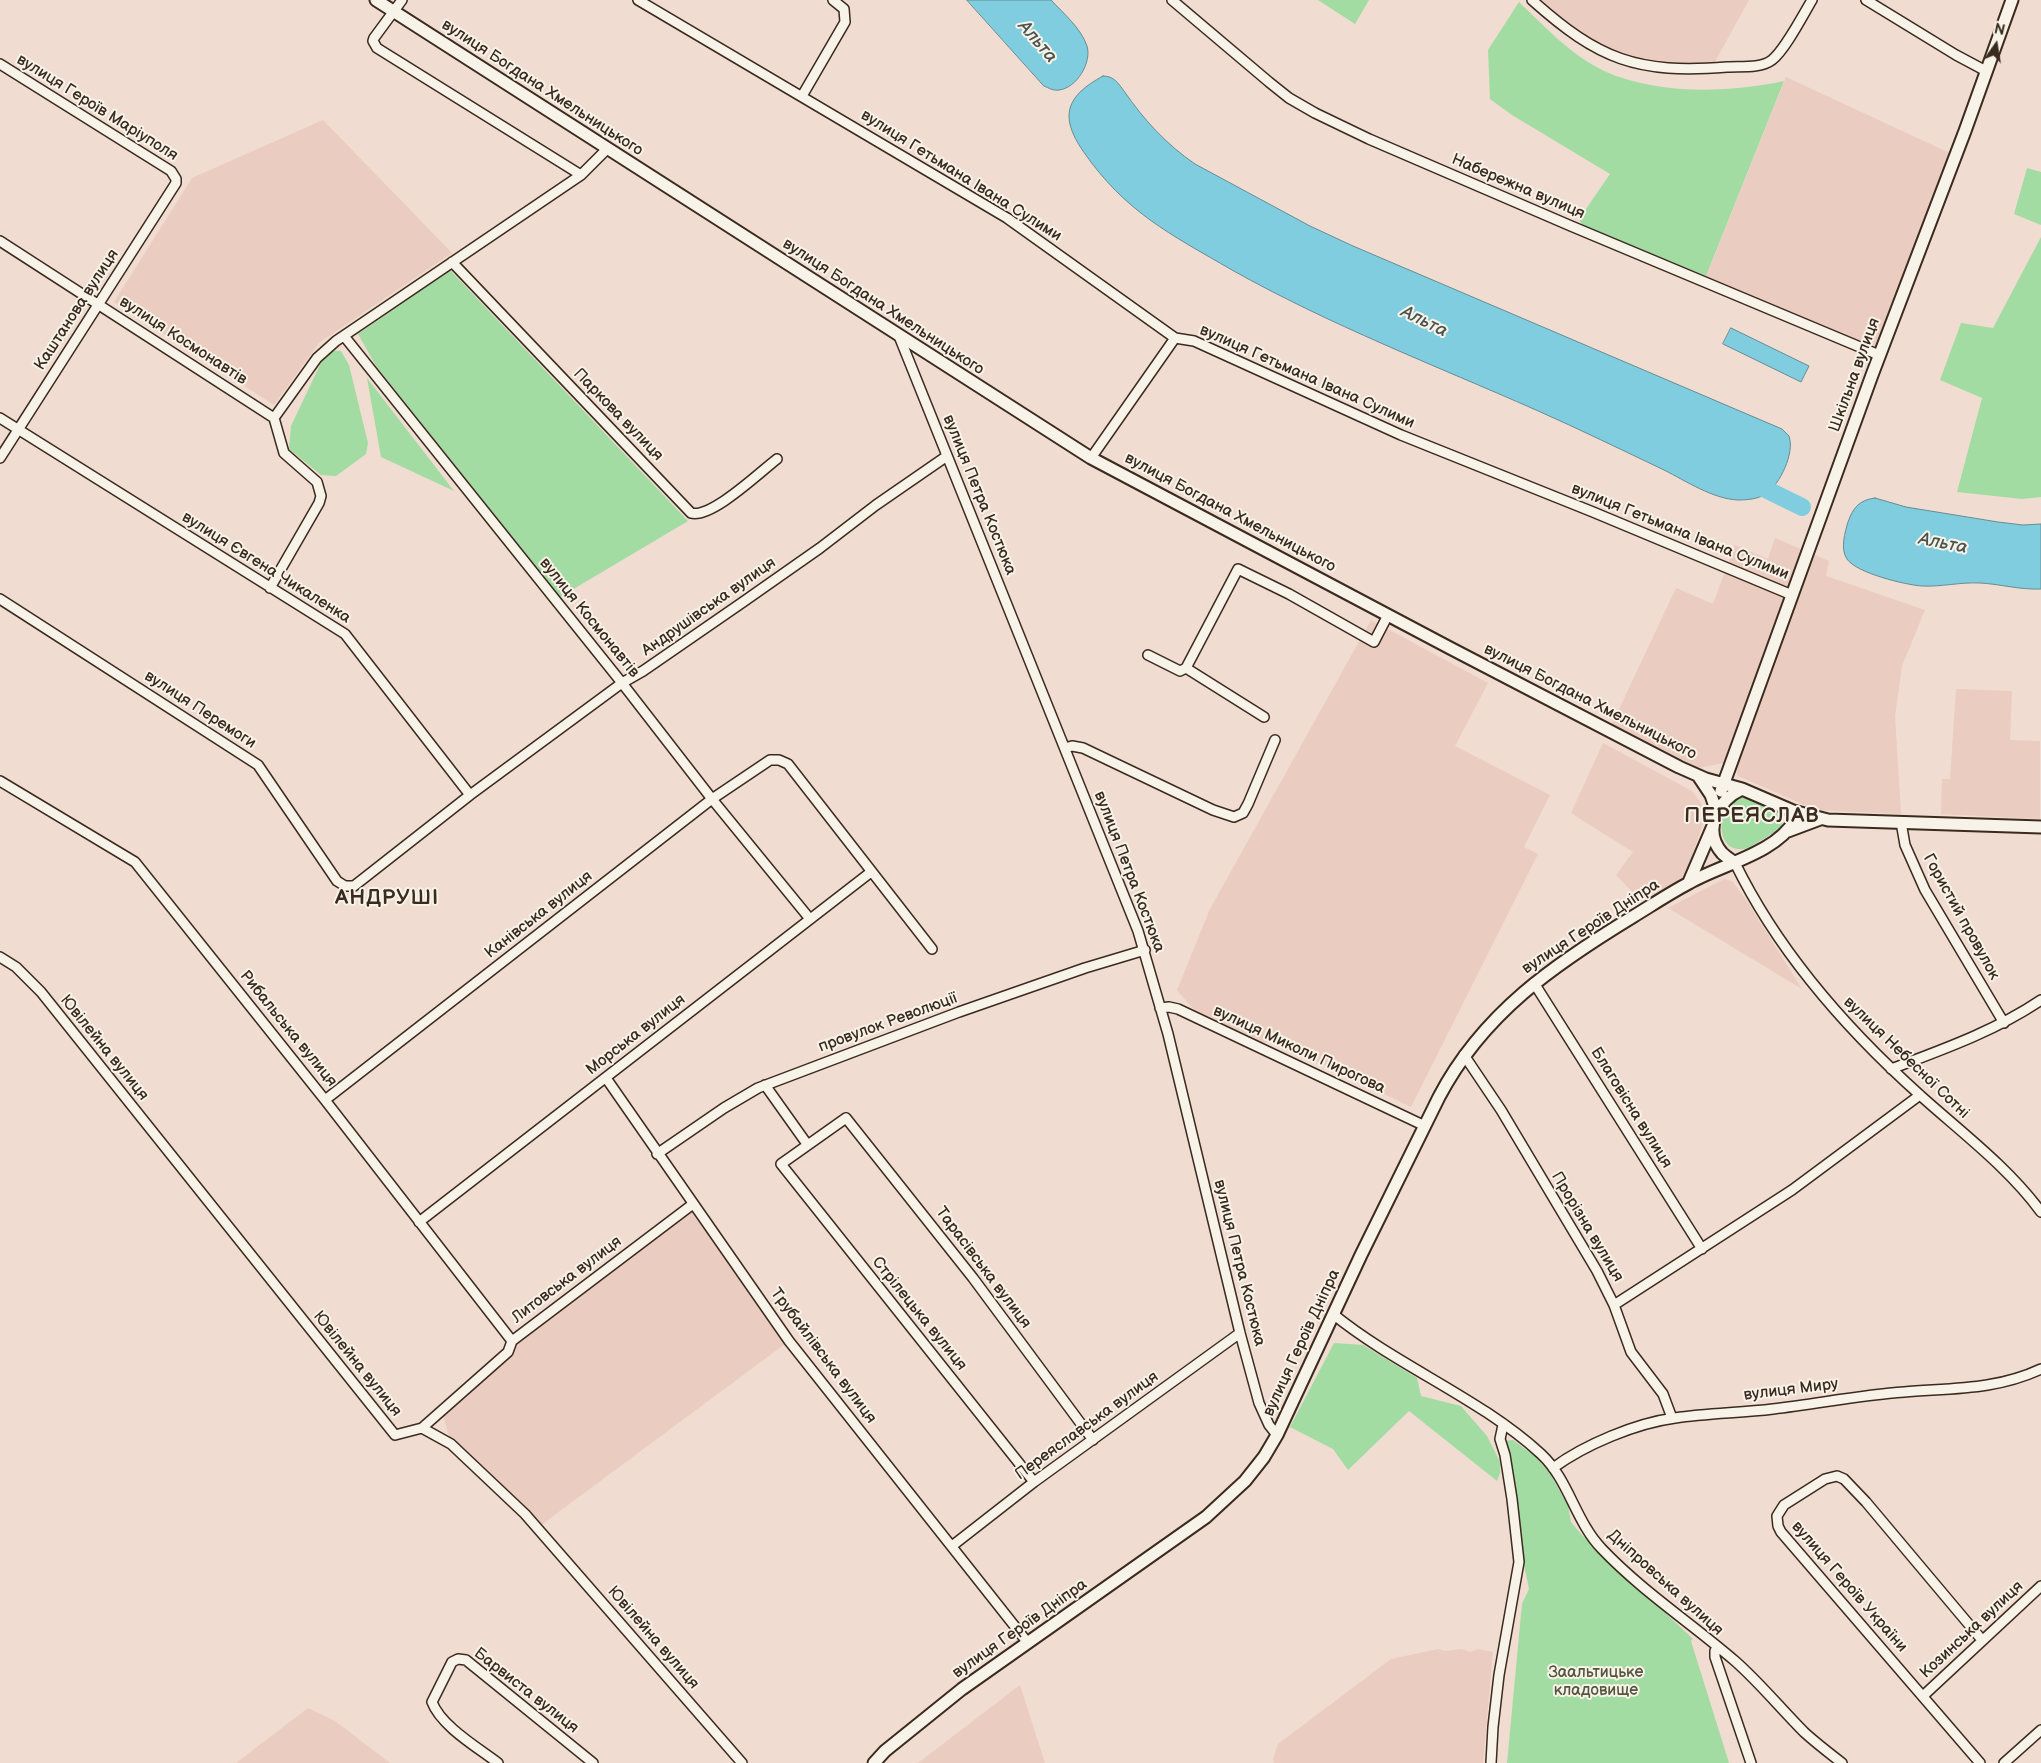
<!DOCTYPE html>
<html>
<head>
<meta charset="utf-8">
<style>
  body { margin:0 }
  #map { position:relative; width:2041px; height:1763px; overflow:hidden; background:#f0dcd0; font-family:"Balsamiq Sans",sans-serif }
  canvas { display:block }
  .north { position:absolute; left:1971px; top:20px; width:50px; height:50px; -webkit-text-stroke:4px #f7f3e8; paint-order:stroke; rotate:13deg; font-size:14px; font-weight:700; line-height:20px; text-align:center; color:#3b2a1e }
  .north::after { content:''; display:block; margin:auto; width:18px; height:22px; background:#3b2a1e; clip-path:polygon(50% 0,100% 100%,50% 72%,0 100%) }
</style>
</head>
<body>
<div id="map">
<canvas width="2041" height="1763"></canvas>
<div class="north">N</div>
</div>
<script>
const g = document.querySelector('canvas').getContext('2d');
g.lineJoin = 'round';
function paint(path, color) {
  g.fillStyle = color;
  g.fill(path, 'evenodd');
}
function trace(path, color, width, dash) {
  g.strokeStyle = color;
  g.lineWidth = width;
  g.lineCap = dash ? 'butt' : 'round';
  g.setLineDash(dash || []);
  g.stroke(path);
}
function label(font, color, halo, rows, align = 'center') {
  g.font = font + ' "Balsamiq Sans",sans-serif';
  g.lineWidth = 4;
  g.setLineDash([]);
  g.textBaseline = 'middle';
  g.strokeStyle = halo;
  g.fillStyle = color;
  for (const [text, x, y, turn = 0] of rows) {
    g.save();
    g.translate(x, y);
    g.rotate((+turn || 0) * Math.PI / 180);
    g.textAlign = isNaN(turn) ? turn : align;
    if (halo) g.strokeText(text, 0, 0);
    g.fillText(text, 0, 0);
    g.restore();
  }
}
const built = new Path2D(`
  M1532,0h217l-38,69 -32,1 -77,-18z
  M1786,77l170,79 -77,199 -175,-73z
  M323,120l129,133 -133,90 -45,62 -160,-103 78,-124z
  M1775,538l54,23 -3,15 99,34 -23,56 -7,50 6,98 -85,-4 -78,-34 -3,-12 38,-122 -49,121 -26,5 -86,-44 64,-136 37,16 22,-59 33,14z
  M1371,620l117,63 -33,63 95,49 -26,52 14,7 -127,253 -137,-66 -16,3 -64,-34 -17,-20 33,-81z
  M1956,689l56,2 -2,49 30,1v78l-99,-5 1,-35h8z
  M1603,743l89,48 9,12 4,15 -18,52 -6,9 -40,22 -25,-26 17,-23 -62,-39z
  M1724,879l8,2 13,17 57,91 -134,-81z
  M693,1204l96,137 -252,187 -86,-84 -9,-33 66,-59 4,-11z
  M1438,1649l7,2 17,-2 8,3 8,-3 15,3 -10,111h-209l-1,-4 5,-15 113,-85z
  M1020,1685l25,78h-127z
  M308,1708l27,13 55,42h-154z`);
const green = new Path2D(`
  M1318,0h51l-14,24z
  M1519,2c26,25 52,53 85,69 53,24 125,22 180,10l-78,195 -123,-50 -4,-7 31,-45 -98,-59 -22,-16 -2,-49z
  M2027,168l14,4v53l-27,-11z
  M2041,237v260l-19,2 -65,-7 25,-94 -42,-18 21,-57 32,5z
  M450,270l238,251 -128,76 -184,-231 -18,-32z
  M327,350l14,1 8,14 19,78 -2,11 -30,22 -15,-1 -32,-26 2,-23z
  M367,378l87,113 -73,-34z
  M1738,798c14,-1 38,7 45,19l-1,8c-6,7 -14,11 -22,16 -5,3 -11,8 -17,8 -29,3 -26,-42 -5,-51z
  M1334,1343l29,2 54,33 4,18 40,10 26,30 13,26v11l-3,8 -88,-70 -61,59 -15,-21 -43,-22z
  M1513,1440l23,17 15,18 17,31 3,16 10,12 112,105 -2,2 38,122h-222l15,-159 7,-15 -6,-29 -2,-32 -17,-87z`);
const water = new Path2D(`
  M967,0h84c12,13 30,28 36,46 5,16 -10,42 -28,44 -6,1 -10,-2 -15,-4z
  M1103,76c11,0 15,7 21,15 20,29 42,53 71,73l115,62 43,20 429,183 7,7c6,17 -9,48 -23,58 -8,5 -19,6 -28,6 -25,-1 -52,-19 -74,-30 -42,-20 -85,-41 -128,-60 -102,-45 -206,-85 -304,-140 -62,-36 -107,-58 -149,-119 -24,-35 -17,-55 20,-75z
  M1731,328l78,38 -8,16 -78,-38z
  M1875,498l31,9 92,15 25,3 18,-1v65c-21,1 -41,-5 -61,-6 -20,-1 -39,4 -58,3 -16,-1 -66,-13 -75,-27 -7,-10 -2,-27 1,-37 5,-14 11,-22 27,-24z`);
const river = new Path2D(`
  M1749,481l53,26`);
const minor = new Path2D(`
  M402,0l-28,38 -1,3 4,7 204,127
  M638,0l369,218 168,120 19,3 207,94 192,77 199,83
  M1172,0l97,82 20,16 26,15 54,26 202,87 308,129
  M1532,0c67,60 105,74 195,67 13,-1 33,2 45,-7 13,-10 31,-45 40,-60
  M1866,0l90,55 30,16
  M0,64l171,107 5,8v4l-176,275
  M802,96l43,-74 -1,-13 -11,-9
  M0,241l274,177
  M452,262l239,251c20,6 69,-41 86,-54
  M344,336l278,347 90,116 98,120
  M899,336l239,595 30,103 72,299 19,70 10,22 8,10
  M0,418l345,216 125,161
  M1091,458l84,-120
  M270,588l49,-85 2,-7 -4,-14 -33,-29 -10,-35 43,-60 19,-17 245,-166 26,-26
  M0,599l258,166 79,116 8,5h9l116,-91 152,-112 21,-12 100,-69 77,-54 56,-43 71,-49
  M1148,655l32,16 6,-3 78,49
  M1186,668l52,-99 51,25 85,48 14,-27
  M1065,748l7,-2 11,2 130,62 21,7 9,-4 5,-9 27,-64
  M0,781l135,81 190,238 187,241
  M1901,822l4,23 20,45 79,133
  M1735,863c44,90 111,166 186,233 40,36 87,71 120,116
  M0,957l16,10 25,25 354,443 27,-7 29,16 74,70 217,249
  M1534,983l168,266
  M1160,1008l9,-1 9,2 247,117
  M1464,1055l37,55 96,161 17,34 17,47 32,42 9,24
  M1891,1069c53,-20 104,-38 150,-69
  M606,1078l183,263 239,302
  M765,1085l42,59
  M325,1100l387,-301 58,-39h9l9,4 144,185
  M657,1154l67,-46 34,-20 201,-76 126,-44 60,-18
  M419,1222l452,-350
  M1614,1305l178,-115 128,-95
  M1333,1314c64,52 147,84 208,140 28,26 34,67 61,95 40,42 89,74 133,112 25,22 46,48 69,71 12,11 25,21 38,31
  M422,1428l86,-76 4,-11 181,-137
  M1553,1468c31,-23 83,-45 122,-50 32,-5 65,-5 98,-9 44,-5 87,-14 131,-17 49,-4 92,-2 137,-23
  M1034,1482l-253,-318 65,-46 127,160 120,162
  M952,1546l82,-64 206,-149
  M1717,1647l-2,4v6l36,106
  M1923,1696l118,-110
  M498,1763c-21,-16 -57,-37 -66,-61l20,-40 6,-3 8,1 127,103
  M1491,1763l2,-36 6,-52 20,-113 -7,-63 -7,-44 -5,-16 3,-14
  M1980,1763l-199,-231 -3,-6 -1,-10 7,-11 41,-26 12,-3 7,3 22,23 116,138
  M2004,1763l37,-33`);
const secondary = new Path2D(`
  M376,0l715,458 359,190 229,119 27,12 36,10
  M1699,777l12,18 6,18
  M1721,791l151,-416 93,-244 47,-131
  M1793,811l35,9 213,7
  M1788,831l32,-12
  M1689,882l24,-56
  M874,1763l11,-12 77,-62 244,-172 39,-36 19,-24 13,-22 84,-180 78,-158c44,-84 116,-133 195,-181 18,-11 36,-23 55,-33 33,-19 86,-29 106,-63l-2,-9 -51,-22c-24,11 -40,41 -20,64 4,4 9,7 13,10`);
const streetNames = [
  ["вулиця Богдана Хмельницького",542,88,33],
  ["вулиця Героїв Маріуполя",97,108,32],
  ["вулиця Гетьмана Івана Сулими",961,176,32],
  ["Набережна вулиця",1518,187,23],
  ["вулиця Богдана Хмельницького",883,307,33],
  ["Каштанова вулиця",77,310,-57],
  ["вулиця Космонавтів",183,341,33],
  ["Шкільна вулиця",1855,375,-70],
  ["вулиця Гетьмана Івана Сулими",1307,377,24],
  ["Паркова вулиця",618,415,46],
  ["вулиця Петра Костюка",979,495,68],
  ["вулиця Богдана Хмельницького",1230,513,28],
  ["вулиця Гетьмана Івана Сулими",1680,532,22],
  ["вулиця Євгена Чикаленка",266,568,32],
  ["Андрушівська вулиця",709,607,-35],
  ["вулиця Космонавтів",589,618,51],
  ["вулиця Богдана Хмельницького",1590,702,27],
  ["вулиця Перемоги",200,710,33],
  ["вулиця Петра Костюка",1129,872,69],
  ["Канівська вулиця",539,915,-38],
  ["Гористий провулок",1961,917,61],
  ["вулиця Героїв Дніпра",1591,927,-33],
  ["провулок Революції",888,1023,-20],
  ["Рибальська вулиця",288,1029,51],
  ["Морська вулиця",636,1035,-38],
  ["Ювілейна вулиця",104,1048,51],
  ["вулиця Миколи Пирогова",1299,1050,25],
  ["вулиця Небесної Сотні",1906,1058,44],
  ["Благовісна вулиця",1631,1108,58],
  ["Прорізна вулиця",1587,1227,59],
  ["вулиця Петра Костюка",1239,1263,76],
  ["Тарасівська вулиця",983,1268,53],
  ["Литовська вулиця",567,1280,-37],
  ["Стрілецька вулиця",919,1314,51],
  ["вулиця Героїв Дніпра",1302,1343,-65],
  ["Трубайлівська вулиця",823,1356,53],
  ["Ювілейна вулиця",357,1364,51],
  ["вулиця Миру",1791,1390,-7],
  ["Переяславська вулиця",1087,1426,-36],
  ["Дніпровська вулиця",1665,1583,42],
  ["вулиця Героїв України",1849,1587,49],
  ["вулиця Героїв Дніпра",1020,1629,-35],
  ["Козинська вулиця",1972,1630,-43],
  ["Ювілейна вулиця",653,1638,49],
  ["Барвиста вулиця",526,1691,38]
];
const parkNames = [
  ["Заальтицьке",1596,1673],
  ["кладовище",1596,1691]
];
const waterNames = [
  ["Альта",1037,42,49],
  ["Альта",1424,322,26],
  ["Альта",1943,544,11]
];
const districtNames = [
  ["ПЕРЕЯСЛАВ",1752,817],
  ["АНДРУШІ",387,899]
];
paint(built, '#ebccc0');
paint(green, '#a2dca2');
paint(water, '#81cde0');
trace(water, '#658c92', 1);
trace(river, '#81cde0', 18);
trace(minor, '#3b2a1e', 12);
trace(secondary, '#3b2a1e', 15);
trace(minor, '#f7f3e8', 9);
trace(secondary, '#f7f3e8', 11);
label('16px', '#3b2a1e', '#f7f3e8', streetNames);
label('16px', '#55563f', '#f7f3e8', parkNames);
label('italic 18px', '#4c534e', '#f7f3e8', waterNames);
g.letterSpacing = '1px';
label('bold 21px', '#3b2a1e', '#f7f3e8', districtNames);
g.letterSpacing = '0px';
</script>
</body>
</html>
